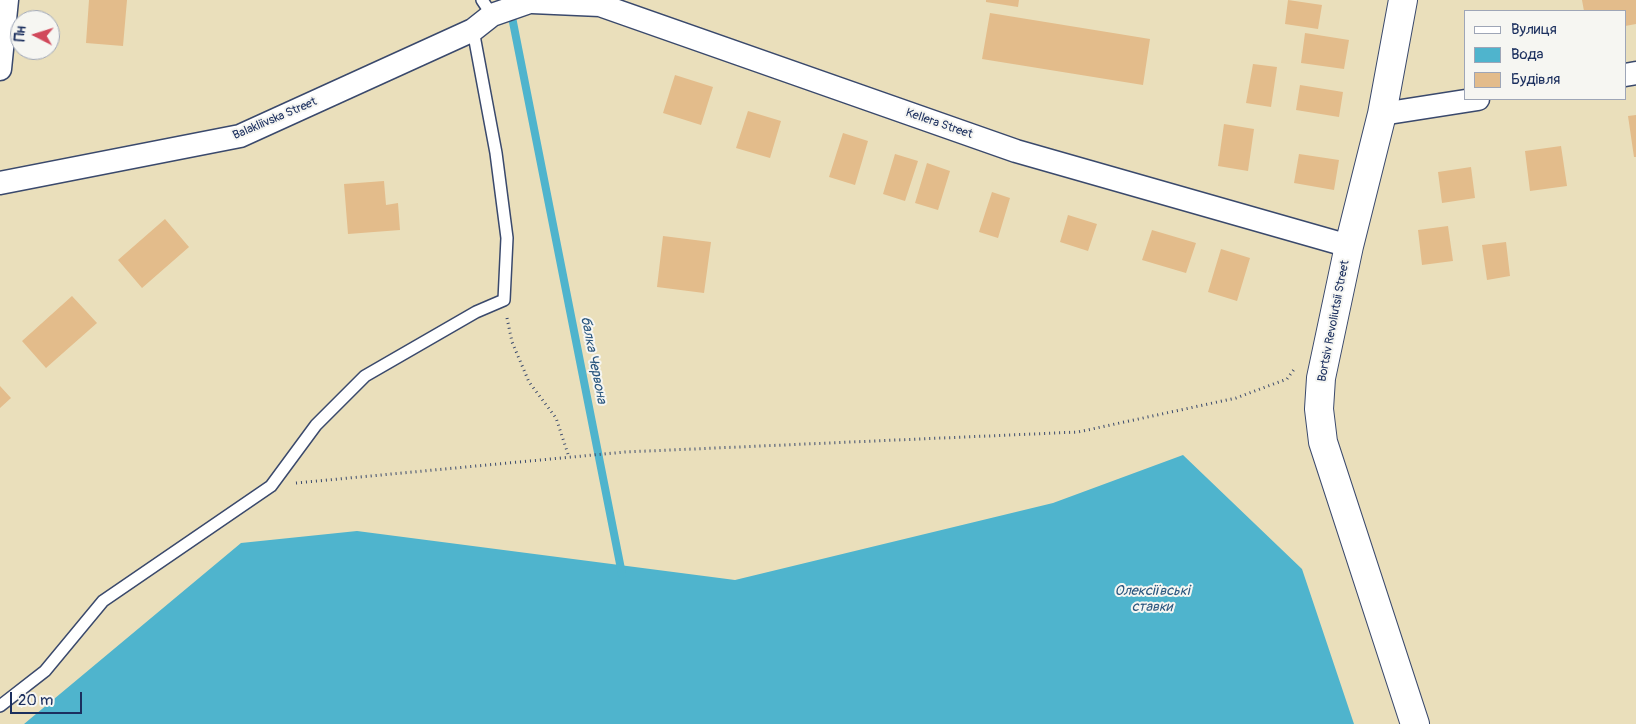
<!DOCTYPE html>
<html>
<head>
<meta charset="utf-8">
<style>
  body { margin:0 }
  #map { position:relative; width:1636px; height:724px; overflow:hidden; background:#eadfbb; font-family:Pangolin,sans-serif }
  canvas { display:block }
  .legend { position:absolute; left:1464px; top:10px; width:162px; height:90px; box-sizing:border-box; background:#f6f6f2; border:1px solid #9ea6b7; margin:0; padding:6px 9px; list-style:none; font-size:15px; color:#1b2f5e }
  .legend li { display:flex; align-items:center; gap:10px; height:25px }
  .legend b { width:25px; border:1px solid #9ea6b7 }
  .north { position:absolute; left:10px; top:10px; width:50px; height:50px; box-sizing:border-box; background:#f6f6f2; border:1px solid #9ea6b7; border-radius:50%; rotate:275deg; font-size:14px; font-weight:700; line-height:20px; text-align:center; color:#1b2f5e }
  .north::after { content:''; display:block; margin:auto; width:18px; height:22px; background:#d1495b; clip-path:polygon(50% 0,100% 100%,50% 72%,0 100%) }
  .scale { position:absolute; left:10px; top:692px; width:72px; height:22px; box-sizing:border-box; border:2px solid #1b2f5e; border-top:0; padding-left:6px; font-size:15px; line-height:18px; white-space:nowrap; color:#1b2f5e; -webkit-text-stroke:4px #f6f6f2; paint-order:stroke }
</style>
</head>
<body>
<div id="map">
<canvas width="1636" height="724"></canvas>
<ul class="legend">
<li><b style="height:6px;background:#fff"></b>Вулиця</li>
<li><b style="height:14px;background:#4fb4cd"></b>Вода</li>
<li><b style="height:14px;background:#e3bc8b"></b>Будівля</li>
</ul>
<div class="north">Пн</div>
<div class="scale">20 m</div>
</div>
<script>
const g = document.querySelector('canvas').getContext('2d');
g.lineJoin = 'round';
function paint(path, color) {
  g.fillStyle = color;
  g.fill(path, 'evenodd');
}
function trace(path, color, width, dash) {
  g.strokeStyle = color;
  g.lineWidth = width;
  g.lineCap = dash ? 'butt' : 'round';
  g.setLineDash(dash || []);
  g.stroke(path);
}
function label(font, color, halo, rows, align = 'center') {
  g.font = font + ' Pangolin,sans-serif';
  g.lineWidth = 4;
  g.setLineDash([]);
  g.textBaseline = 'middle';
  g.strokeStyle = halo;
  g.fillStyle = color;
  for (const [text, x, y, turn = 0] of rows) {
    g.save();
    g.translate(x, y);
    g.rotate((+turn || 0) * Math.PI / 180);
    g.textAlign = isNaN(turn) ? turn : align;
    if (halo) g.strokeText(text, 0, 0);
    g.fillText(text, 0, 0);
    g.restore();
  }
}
const water = new Path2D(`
  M1183,455l119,114 52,155h-1330l217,-181 116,-12 378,49 318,-77z`);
const stream = new Path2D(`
  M511,12l111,562`);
const building = new Path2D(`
  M89,0h38l-4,46 -37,-3z
  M986,0h33l-1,7 -32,-5z
  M1288,0l34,5 -4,24 -33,-5z
  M1582,0h54v24l-11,2v-15h-41z
  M990,13l160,26 -7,46 -161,-26z
  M1305,33l44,7 -5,29 -43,-6z
  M1253,64l24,3 -6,40 -25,-4z
  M675,75l38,12 -12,38 -38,-12z
  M1300,85l43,7 -4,25 -43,-7z
  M748,111l33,10 -11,37 -34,-10z
  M1636,115v42h-2l-6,-41z
  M1224,124l30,5 -6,42 -30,-5z
  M843,133l25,8 -13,44 -26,-8z
  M1561,146l6,40 -37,5 -5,-40z
  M895,154l23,7 -13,40 -22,-7z
  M1299,154l40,6 -5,30 -40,-7z
  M927,163l23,8 -12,39 -23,-7z
  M1471,167l4,31 -33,5 -4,-31z
  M384,181l2,24 12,-2 2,27 -52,4 -4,-50z
  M992,192l18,6 -12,40 -19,-6z
  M1068,215l29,9 -9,27 -28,-9z
  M165,219l24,28 -47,41 -24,-28z
  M1448,226l5,35 -31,4 -4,-35z
  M1152,230l44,13 -10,30 -44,-13z
  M663,236l48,6 -7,51 -47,-6z
  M1506,242l4,34 -23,4 -5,-35z
  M1221,249l29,9 -13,43 -29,-9z
  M72,296l25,27 -51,45 -24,-27z
  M0,386l11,12 -11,10z`);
const path = new Path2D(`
  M507,318l5,24 17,40 27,36 13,39
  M296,483l329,-31 453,-20 158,-34 51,-19 8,-11`);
const service = new Path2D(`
  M482,0l10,15
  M0,706l45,-35 58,-70 168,-115 45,-61 49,-49 111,-64 28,-12 3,-62 -11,-85 -23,-123`);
const minor = new Path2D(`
  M532,2l68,3 416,146 333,95
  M0,69l7,-69
  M1625,75l11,-2
  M1382,114l96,-15
  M0,183l240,-47 233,-106 19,-15 43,-15`);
const tertiary = new Path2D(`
  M1403,0l-21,114 -33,132 -28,132 -2,31 4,33 92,282`);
const streetNames = [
  ["Balakliivska Street",275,119,-23],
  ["Kellera Street",939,124,19],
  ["Bortsiv Revoliutsii Street",1334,321,-79]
];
const waterNames = [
  ["балка Червона",593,360,79],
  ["Олексіївські",1152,591],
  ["ставки",1152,607]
];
paint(water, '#4fb4cd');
trace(stream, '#4fb4cd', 8);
paint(building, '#e3bc8b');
trace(service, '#3a496c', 14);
trace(minor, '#3a496c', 25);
trace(tertiary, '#3a496c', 30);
trace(path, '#3a496c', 3, [1, 4]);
trace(service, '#fff', 11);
trace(minor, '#fff', 22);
trace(tertiary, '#fff', 28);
label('12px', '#1b2f5e', '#f6f6f2', streetNames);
label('italic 14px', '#2b577f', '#f6f6f2', waterNames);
</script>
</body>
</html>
